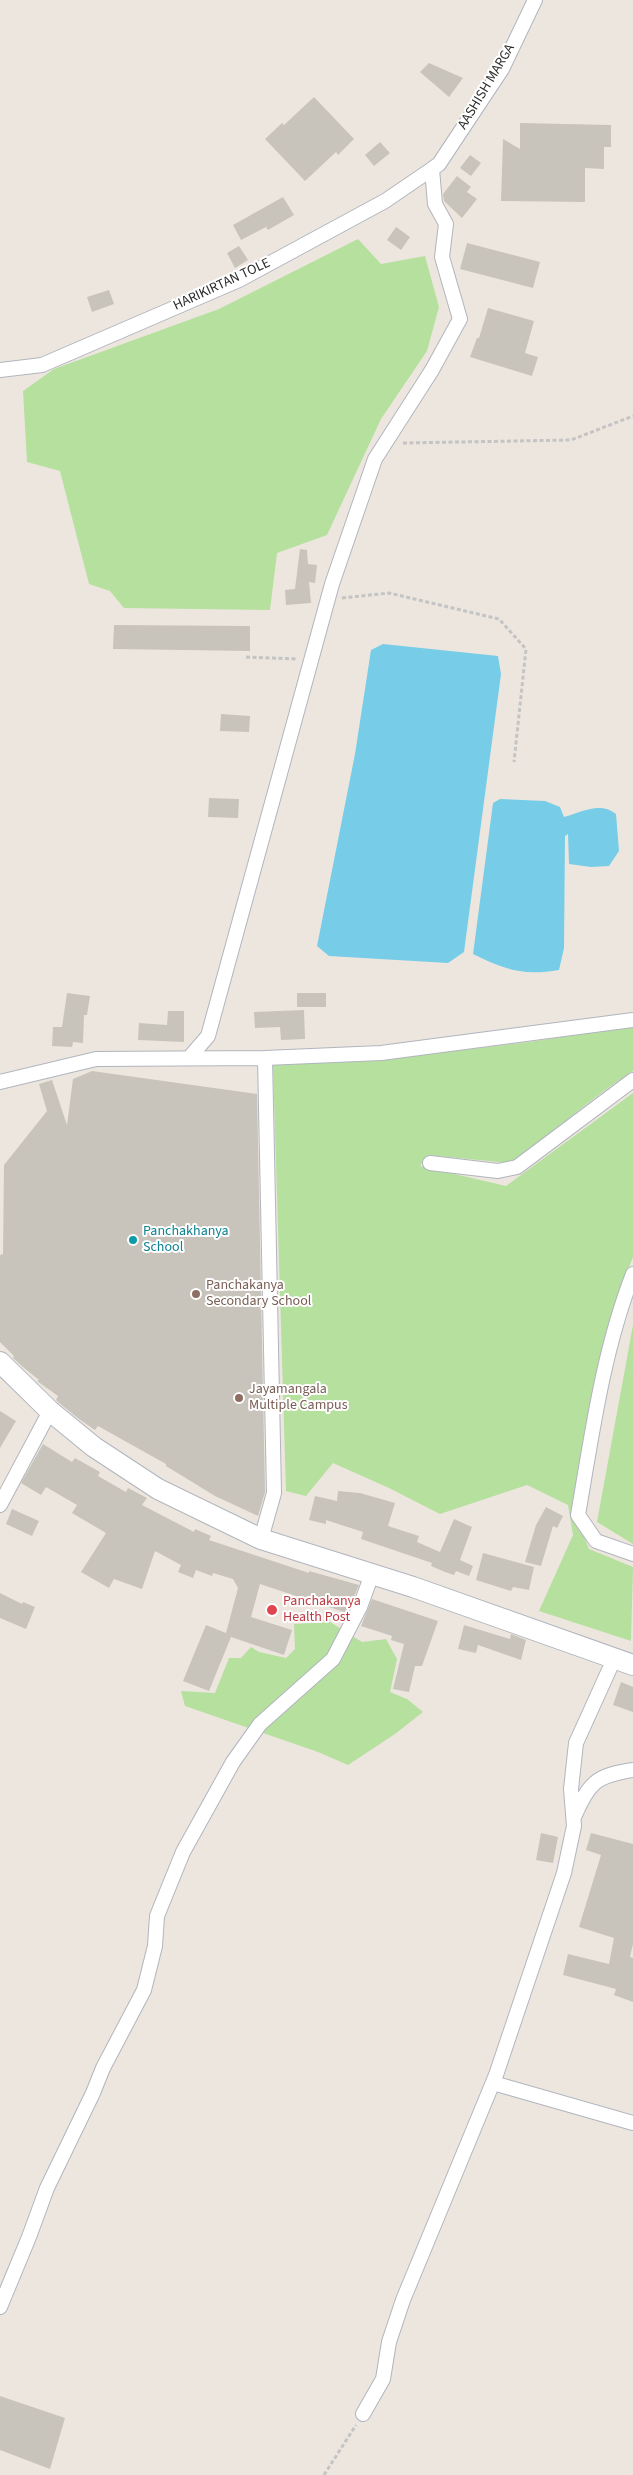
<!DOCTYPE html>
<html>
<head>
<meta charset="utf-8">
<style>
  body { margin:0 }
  canvas { display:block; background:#ece6de }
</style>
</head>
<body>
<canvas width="633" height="2475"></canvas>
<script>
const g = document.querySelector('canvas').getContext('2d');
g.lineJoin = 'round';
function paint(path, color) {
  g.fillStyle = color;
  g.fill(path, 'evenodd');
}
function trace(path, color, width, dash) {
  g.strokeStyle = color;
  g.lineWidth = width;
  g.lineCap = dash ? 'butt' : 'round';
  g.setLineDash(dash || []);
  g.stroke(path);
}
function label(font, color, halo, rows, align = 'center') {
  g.font = font + ' "Source Sans 3",sans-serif';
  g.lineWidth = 4;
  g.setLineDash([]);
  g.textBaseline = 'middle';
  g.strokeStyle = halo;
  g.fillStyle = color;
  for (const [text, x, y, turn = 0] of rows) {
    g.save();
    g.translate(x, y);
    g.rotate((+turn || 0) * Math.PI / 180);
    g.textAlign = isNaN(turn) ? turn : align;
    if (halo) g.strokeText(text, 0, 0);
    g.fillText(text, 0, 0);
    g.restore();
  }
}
const green = new Path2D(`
  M358,239l23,25 44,-8 14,51 -12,44 -46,68 -54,116 -50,18 -7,57 -146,-2 -14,-17 -21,-7 -29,-113 -33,-9 -4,-71 31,-22 165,-60z
  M633,1026v45c-44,28 -81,63 -124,92l-81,-8 -8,11 86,20 127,-93v164l-17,43 -21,90 -22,120 16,39 44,18 -2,74 -92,-30 34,-76 -5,-30 -41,-20 -87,29 -51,-26 -56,-25 -27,33 -20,-5 -13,-427 99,-3 157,-19z
  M633,1325v219l-36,-22z
  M330,1622l32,20 24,-3 11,20 -7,33 17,7 16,13 -28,22 -47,31 -30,-13 -133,-46 -4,-15 34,2 14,-35h12l10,-11 8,5 27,6 9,-9 -1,-25z`);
const water = new Path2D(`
  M383,644l115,12 3,18 -37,278 -16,11 -119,-7 -12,-10 38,-192 16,-104z
  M500,799l45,2 15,6 4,10c18,-5 36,-16 52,-3l3,37 -10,15 -18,1 -22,-3 -1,-30 -3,2 -1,112 -5,22c-36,6 -53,0 -86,-16l20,-151z`);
const building = new Path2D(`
  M429,63l34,15 -14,19 -29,-25z
  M314,97l40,42 -16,16 -2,-3 -31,29 -40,-42 17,-16 2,2z
  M520,123l91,2v22h-7v22l-19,-1v34l-84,-1 2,-62 17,10z
  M380,142l10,11 -16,13 -9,-11z
  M470,155l11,8 -10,13 -11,-8z
  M457,176l14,11 -4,5 10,7 -15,19 -18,-17 -1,-7z
  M283,197l11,18 -26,15 -2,-3 -25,13 -8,-15z
  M396,227l14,10 -9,13 -14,-10z
  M467,243l73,19 -7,26 -73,-19z
  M239,246l9,14 -13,8 -8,-15z
  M109,290l5,14 -22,8 -5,-15z
  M488,308l46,13 -9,32 13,4 -6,19 -62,-19 7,-19h2z
  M300,549l7,1 1,14 9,1 -2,18 -6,-1 2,21 -25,2 -1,-15 10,-1z
  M114,625l136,1v25l-137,-2z
  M221,714l29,2 -1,16 -29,-1z
  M209,798l30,1 -1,19 -30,-1z
  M67,993l23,3 -3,19h-3l-1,28 -10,-1 -1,5 -20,-1 1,-19h9z
  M297,993h29v14h-29z
  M304,1010l1,29 -24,1 -1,-13 -25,1 -1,-16z
  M168,1011h16v31l-46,-2 1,-17 28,2z
  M92,1071l165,23 8,398 -7,24 -43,-20 -49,-30v-2l-68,-38 -3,4 -16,-11 -21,-17 -2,-2 2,-4 -21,-15 2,-1 -16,-13 -10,-9 1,-2 -14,-14v-87l3,-1 1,-89 43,-54 -8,-27 13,-4 15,45 6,-46z
  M0,1411l16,10 -16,27z
  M43,1444l29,18 3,-4 25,14 -2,4 28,16 2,-4 19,10 -5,7 52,27 1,-3 16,7 -2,4 100,33v-2l50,14 -12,28 -87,-29 -9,33 41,13 -8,25 -53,-18 -22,54 -26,-10 23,-56 20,8 12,-45 -5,-9 -20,-6 -1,3 -16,-6 -3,8 -15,-6 3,-7 -26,-14 -13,38 -28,-10 -5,9 -28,-16 25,-39 -34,-20 5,-8 -31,-18 -5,8 -20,-12z
  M338,1491l22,2 35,10 -7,23 31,10 -2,6 23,10 14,-33 18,8 -12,33 13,6 -4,10 -13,-5 -2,4 -9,-3 -14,-6 1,-3 -71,-24 2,-7 -37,-12v4l-17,-4 6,-24 22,5z
  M546,1507l17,9 -6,12 -4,-2 -12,40 -16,-4 11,-37z
  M12,1509l27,12 -7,15 -26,-12z
  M483,1553l51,14 -5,23 -16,-3 -2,4 -35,-11z
  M0,1593l22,11 1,-2 12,5 -9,22 -26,-11z
  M372,1599l66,22 -16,45h-7l-6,26 -16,-3 11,-45 -13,-4 1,-4 -31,-10z
  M464,1625l46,14 1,-5 15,6 -5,20 -43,-15 -2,8 -18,-4z
  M621,1682l12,5v25l-20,-7z
  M541,1833l17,4 -5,26 -17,-3z
  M591,1833l42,11v100l-3,13 3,1v44l-19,-7 2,-6 -53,-14 5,-21 41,10 5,-26 -35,-11 22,-72 -15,-5z
  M0,2396l65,22 -15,51 -50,-19z`);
const path = new Path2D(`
  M403,443l168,-3 62,-24
  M342,598l47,-5 110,26 27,30 -12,113
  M246,657l52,2
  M324,2475l32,-50`);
const street = new Path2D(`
  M0,370l42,-5 197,-85 146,-79 47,-32 7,-5 63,-95 33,-69
  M189,1058l19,-22 124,-452 43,-125 57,-89 28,-51 -18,-62 4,-33 -11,-20 -3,-35
  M0,1082l96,-23 169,-1 116,-5 252,-33
  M430,1163l68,8 19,-4 116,-87
  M633,1274c-30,77 -41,160 -55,241l18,26 37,13
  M0,1505l50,-94
  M261,1539l13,-46 -9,-435
  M574,1817c16,-35 21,-41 59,-47
  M493,2083l140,40
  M0,2307l29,-70 18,-49 46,-95 10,-25 41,-78 11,-44 2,-30 26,-64 50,-90 27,-38 73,-65 27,-52 12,-33
  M363,2414l20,-35 6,-37 14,-42 93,-225 68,-202 10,-47 -3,-37 5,-46 38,-84`);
const secondary = new Path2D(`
  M0,1362l50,49 44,36 64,42 103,50 152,48 220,78`);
const markers = [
  [133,1240,5,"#0f9aa8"],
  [196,1294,5,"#8d6e63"],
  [239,1398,5,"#8d6e63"],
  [272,1610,6,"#e0444e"]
];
const streetNames = [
  ["AASHISH MARGA",487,87,-59],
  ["HARIKIRTAN TOLE",222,285,-25]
];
const cultureNames = [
  ["Panchakhanya",143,1232],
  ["School",143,1248]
];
const educationNames = [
  ["Panchakanya",206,1286],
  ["Secondary School",206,1302],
  ["Jayamangala",249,1390],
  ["Multiple Campus",249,1406]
];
const healthNames = [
  ["Panchakanya",283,1602],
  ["Health Post",283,1618]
];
paint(green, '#b6e09e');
paint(water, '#77cde8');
paint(building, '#c8c4bc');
trace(street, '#b1b5be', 16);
trace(secondary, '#b1b5be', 22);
trace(path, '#c4c4c4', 3, [4, 2.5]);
trace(street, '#fff', 14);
trace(secondary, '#fff', 20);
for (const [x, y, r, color] of markers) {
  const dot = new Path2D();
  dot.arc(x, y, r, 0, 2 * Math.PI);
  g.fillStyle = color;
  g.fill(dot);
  trace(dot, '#fff', 2);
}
label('14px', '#2b2b2b', '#fff', streetNames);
label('14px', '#0d838f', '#fff', cultureNames, 'left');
label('14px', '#785e54', '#fff', educationNames, 'left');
label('14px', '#be3a42', '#fff', healthNames, 'left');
</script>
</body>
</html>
